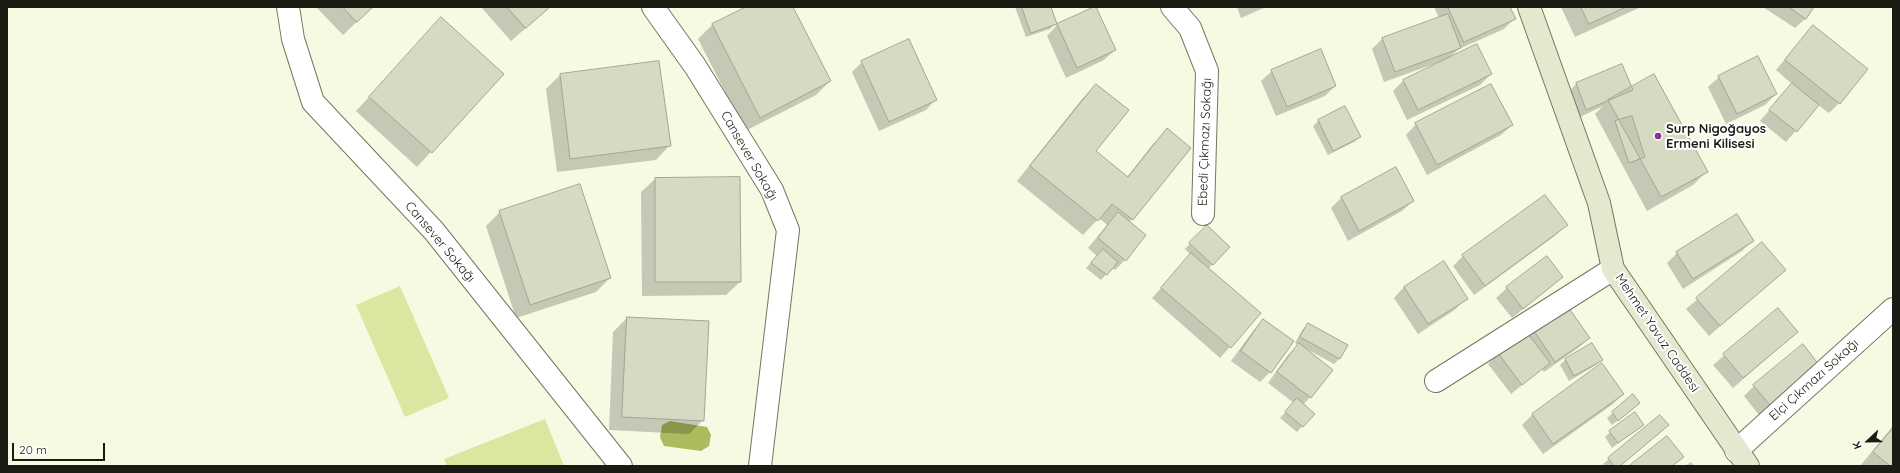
<!DOCTYPE html>
<html>
<head>
<meta charset="utf-8">
<style>
  body { margin:0 }
  #map { position:relative; width:1900px; height:473px; overflow:hidden; background:#f5fae2; font-family:Quicksand,sans-serif }
  canvas { display:block }
  .frame { position:absolute; inset:0; border:8px solid #1a1c13; pointer-events:none }
  .north { position:absolute; left:1848px; top:421px; width:40px; height:40px; -webkit-text-stroke:3px #fff; paint-order:stroke; rotate:248deg; font-size:11px; font-weight:700; line-height:16px; text-align:center; color:#1a1c13 }
  .north::after { content:''; display:block; margin:auto; width:14px; height:18px; background:#1a1c13; clip-path:polygon(50% 0,100% 100%,50% 72%,0 100%) }
  .scale { position:absolute; left:12px; top:443px; width:93px; height:18px; box-sizing:border-box; border:2px solid #1a1c13; border-top:0; padding-left:5px; font-size:12px; line-height:14px; white-space:nowrap; color:#1a1c13; -webkit-text-stroke:3px #fff; paint-order:stroke }
</style>
</head>
<body>
<div id="map">
<canvas width="1900" height="473"></canvas>
<div class="frame"></div>
<div class="north">K</div>
<div class="scale">20 m</div>
</div>
<script>
const g = document.querySelector('canvas').getContext('2d');
g.lineJoin = 'round';
function paint(path, color) {
  g.fillStyle = color;
  g.fill(path, 'evenodd');
}
function trace(path, color, width, dash) {
  g.strokeStyle = color;
  g.lineWidth = width;
  g.lineCap = dash ? 'butt' : 'round';
  g.setLineDash(dash || []);
  g.stroke(path);
}
function label(font, color, halo, rows, align = 'center') {
  g.font = font + ' Quicksand,sans-serif';
  g.lineWidth = 4;
  g.setLineDash([]);
  g.textBaseline = 'middle';
  g.strokeStyle = halo;
  g.fillStyle = color;
  for (const [text, x, y, turn = 0] of rows) {
    g.save();
    g.translate(x, y);
    g.rotate((+turn || 0) * Math.PI / 180);
    g.textAlign = isNaN(turn) ? turn : align;
    if (halo) g.strokeText(text, 0, 0);
    g.fillText(text, 0, 0);
    g.restore();
  }
}
const green = new Path2D(`
  M400,286l49,112 -44,19 -49,-112z
  M545,419l19,47h-117l-3,-7z`);
const water = new Path2D(`
  M670,421l37,6 4,8 -2,11 -8,5 -37,-5 -4,-9 2,-12z`);
const shadow = new Path2D(`
  M316,7h56l-29,28z
  M481,7h69l-39,34z
  M748,7h44l38,74 -14,14 -71,36 -47,-92 14,-14z
  M1015,7h35l6,16 -6,6 -24,8z
  M1237,7h29l-25,11z
  M1434,7h75l5,12 -10,10 -45,20 -10,9 42,16 -11,11 -73,35 -14,-29 11,-11 34,-16 -1,-1 -53,19 -12,-33 10,-10 57,-21z
  M1561,7h80l-66,30z
  M1763,7h50l-7,11 -11,10z
  M1095,8l20,42 -11,10 -38,18 -19,-42 10,-11z
  M1813,26l26,77 -10,10 -11,-8 -32,37 -26,-21 32,-37 -16,-14z
  M428,33l74,41 -85,93 -61,-56z
  M658,62l11,84 -13,14 -99,12 -11,-83 14,-14z
  M862,62l74,37 -10,11 -47,21 -27,-59z
  M1621,65l10,23 76,83 -14,14 -46,26 -52,-97 8,-8 -27,13 -10,-24 10,-11z
  M1272,71l63,15 -10,10 -49,20 -15,-35z
  M1719,77l57,17 -11,11 -39,19 -18,-37z
  M1096,85l-1,66 32,26 26,-33 14,-14 -35,89 -3,3 -4,38 -10,10 -3,-2 -11,12 -15,-12 11,-12 -9,-8 19,-23 -8,-7 -16,17 -66,-54 65,-82z
  M1344,107l15,30 -5,5 -26,13 -15,-29 5,-5z
  M1416,124l96,1 -11,10 -74,40 -21,-40z
  M655,179l85,103 -14,13 -84,1 -1,-104z
  M1341,198l72,3 -11,10 -54,30 -17,-33z
  M500,212l110,66 -14,14 -80,26 -30,-92z
  M1566,225l-10,10 -82,60 -21,-29 10,-10z
  M1201,231l28,16 -21,22 51,45 -39,44 -68,-60 39,-43 -6,-6z
  M1752,241l-10,10 -59,38 -16,-26 10,-10z
  M1762,244l22,26 -75,66 -23,-27z
  M1547,257l15,20 -50,41 -16,-20 11,-10z
  M1404,287l62,11 -10,11 -38,25 -24,-36z
  M1778,309l19,23 -64,56 -20,-23z
  M627,318l76,102 -14,14 -80,-4 4,-98z
  M1263,320l7,52 -10,10 -29,-21 22,-30z
  M1308,324l38,21 -7,14 -5,5 -29,-16 5,49 -7,8 10,9 -16,18 -17,-14 14,-15 -26,-20 20,-28 11,-10 -4,-2 8,-14z
  M1532,329l57,9 -11,10 -34,24 -2,-3 -31,25 -23,-30 10,-11z
  M1592,344l10,16 -6,5 -27,16 -9,-16 5,-5z
  M1602,365l21,29 -10,10 -70,50 -21,-29 10,-10z
  M1808,375l-49,40 -15,-19 10,-10z
  M1633,396v12l-21,17 -5,-7z
  M1659,416l-39,50h-15l-2,-2 6,-5z
  M1643,424l-31,24 -7,-11 5,-5z
  M1893,426v40h-33z
  M1691,462l3,4h-9z`);
const building = new Path2D(`
  M343,7h30l-16,15z
  M507,7h43l-24,21z
  M746,7h47l38,74 -71,37 -48,-94z
  M1022,7h29l6,17 -26,9z
  M1094,7h2l20,43 -39,18 -20,-44z
  M1448,7h62l6,12 -52,23z
  M1581,7h45l-37,17z
  M1789,7h25l-8,12z
  M1448,14l13,34 -66,24 -13,-34z
  M441,17l63,57 -72,79 -63,-56z
  M1813,25l55,44 -28,35 -55,-44z
  M909,39l28,61 -48,22 -28,-61z
  M1477,44l15,30 -74,36 -15,-30z
  M1321,49l15,37 -49,21 -16,-37z
  M1758,56l19,38 -40,20 -19,-38z
  M659,61l12,85 -101,13 -10,-85z
  M1622,64l11,26 -47,20 -10,-27z
  M1654,74l54,98 -47,25 -53,-97z
  M1792,83l27,22 -22,27 -28,-22z
  M1096,84l33,26 -33,41 32,26 39,-49 24,20 -58,72 -21,-16 -14,17 -68,-55z
  M1491,84l22,41 -76,40 -22,-42z
  M1345,106l16,31 -28,14 -15,-31z
  M1632,116l13,41 -16,6 -14,-42z
  M1396,167l18,34 -55,30 -18,-34z
  M740,177l1,105h-86v-104z
  M580,184l31,94 -81,27 -31,-94z
  M1545,195l23,30 -83,61 -23,-31z
  M1118,212l28,23 -20,26 -28,-23z
  M1737,214l17,27 -61,38 -17,-27z
  M1207,225l23,22 -17,18 -24,-22z
  M1762,242l24,28 -66,56 -24,-28z
  M1103,249l15,13 -11,13 -16,-12z
  M1191,253l70,60 -30,35 -70,-60z
  M1547,256l16,21 -40,32 -17,-22z
  M1444,261l24,38 -40,25 -24,-37z
  M1566,304l24,34 -35,24 -23,-34z
  M1778,308l20,24 -55,46 -20,-24z
  M627,317l82,4 -5,100 -82,-4z
  M1263,319l31,22 -23,32 -30,-22z
  M1308,323l40,22 -8,14 -40,-22z
  M1526,331l24,32 -28,22 -24,-32z
  M1299,343l34,27 -22,28 -34,-26z
  M1592,343l11,17 -29,16 -9,-17z
  M1803,344l16,21 -49,40 -17,-20z
  M1602,363l22,31 -71,50 -21,-30z
  M1633,394l7,9 -22,18 -6,-9z
  M1297,398l18,16 -12,13 -18,-15z
  M1635,412l9,13 -26,18 -9,-12z
  M1660,415l9,10 -49,41h-6l-6,-8z
  M1893,428v38h-3l-17,-14z
  M1667,436l17,21 -12,9h-43z`);
const street = new Path2D(`
  M288,7l5,32 20,63 121,129 187,235
  M653,7l42,59 77,124 16,40 -28,236
  M1172,7l18,21 17,43 -4,143
  M1436,381l177,-112
  M1736,451l157,-142`);
const secondary = new Path2D(`
  M1529,7l70,196 14,66 135,197`);
const markers = [
  [1658,136,4,"#912c92"]
];
const poiNames = [
  ["Surp Nigoğayos",1666,129],
  ["Ermeni Kilisesi",1666,144]
];
const streetNames = [
  ["Ebedi Çıkmazı Sokağı",1205,142,-88],
  ["Cansever Sokağı",749,156,60],
  ["Cansever Sokağı",440,242,50],
  ["Mehmet Yavuz Caddesi",1657,333,56],
  ["Elçi Çıkmazı Sokağı",1814,380,-42]
];
paint(green, '#d9e7a0');
paint(water, '#abbb5d');
paint(shadow, '#0003');
paint(building, '#d5dac3');
trace(building, '#a1a690', 1);
trace(street, '#737863', 24);
trace(secondary, '#737863', 24);
trace(street, '#fff', 22);
trace(secondary, '#e4e8ce', 22);
for (const [x, y, r, color] of markers) {
  const dot = new Path2D();
  dot.arc(x, y, r, 0, 2 * Math.PI);
  g.fillStyle = color;
  g.fill(dot);
  trace(dot, '#fff', 1.5);
}
label('bold 13px', '#1a1c13', '#fff', poiNames, 'left');
label('13px', '#1a1c13', '#fff', streetNames);
</script>
</body>
</html>
